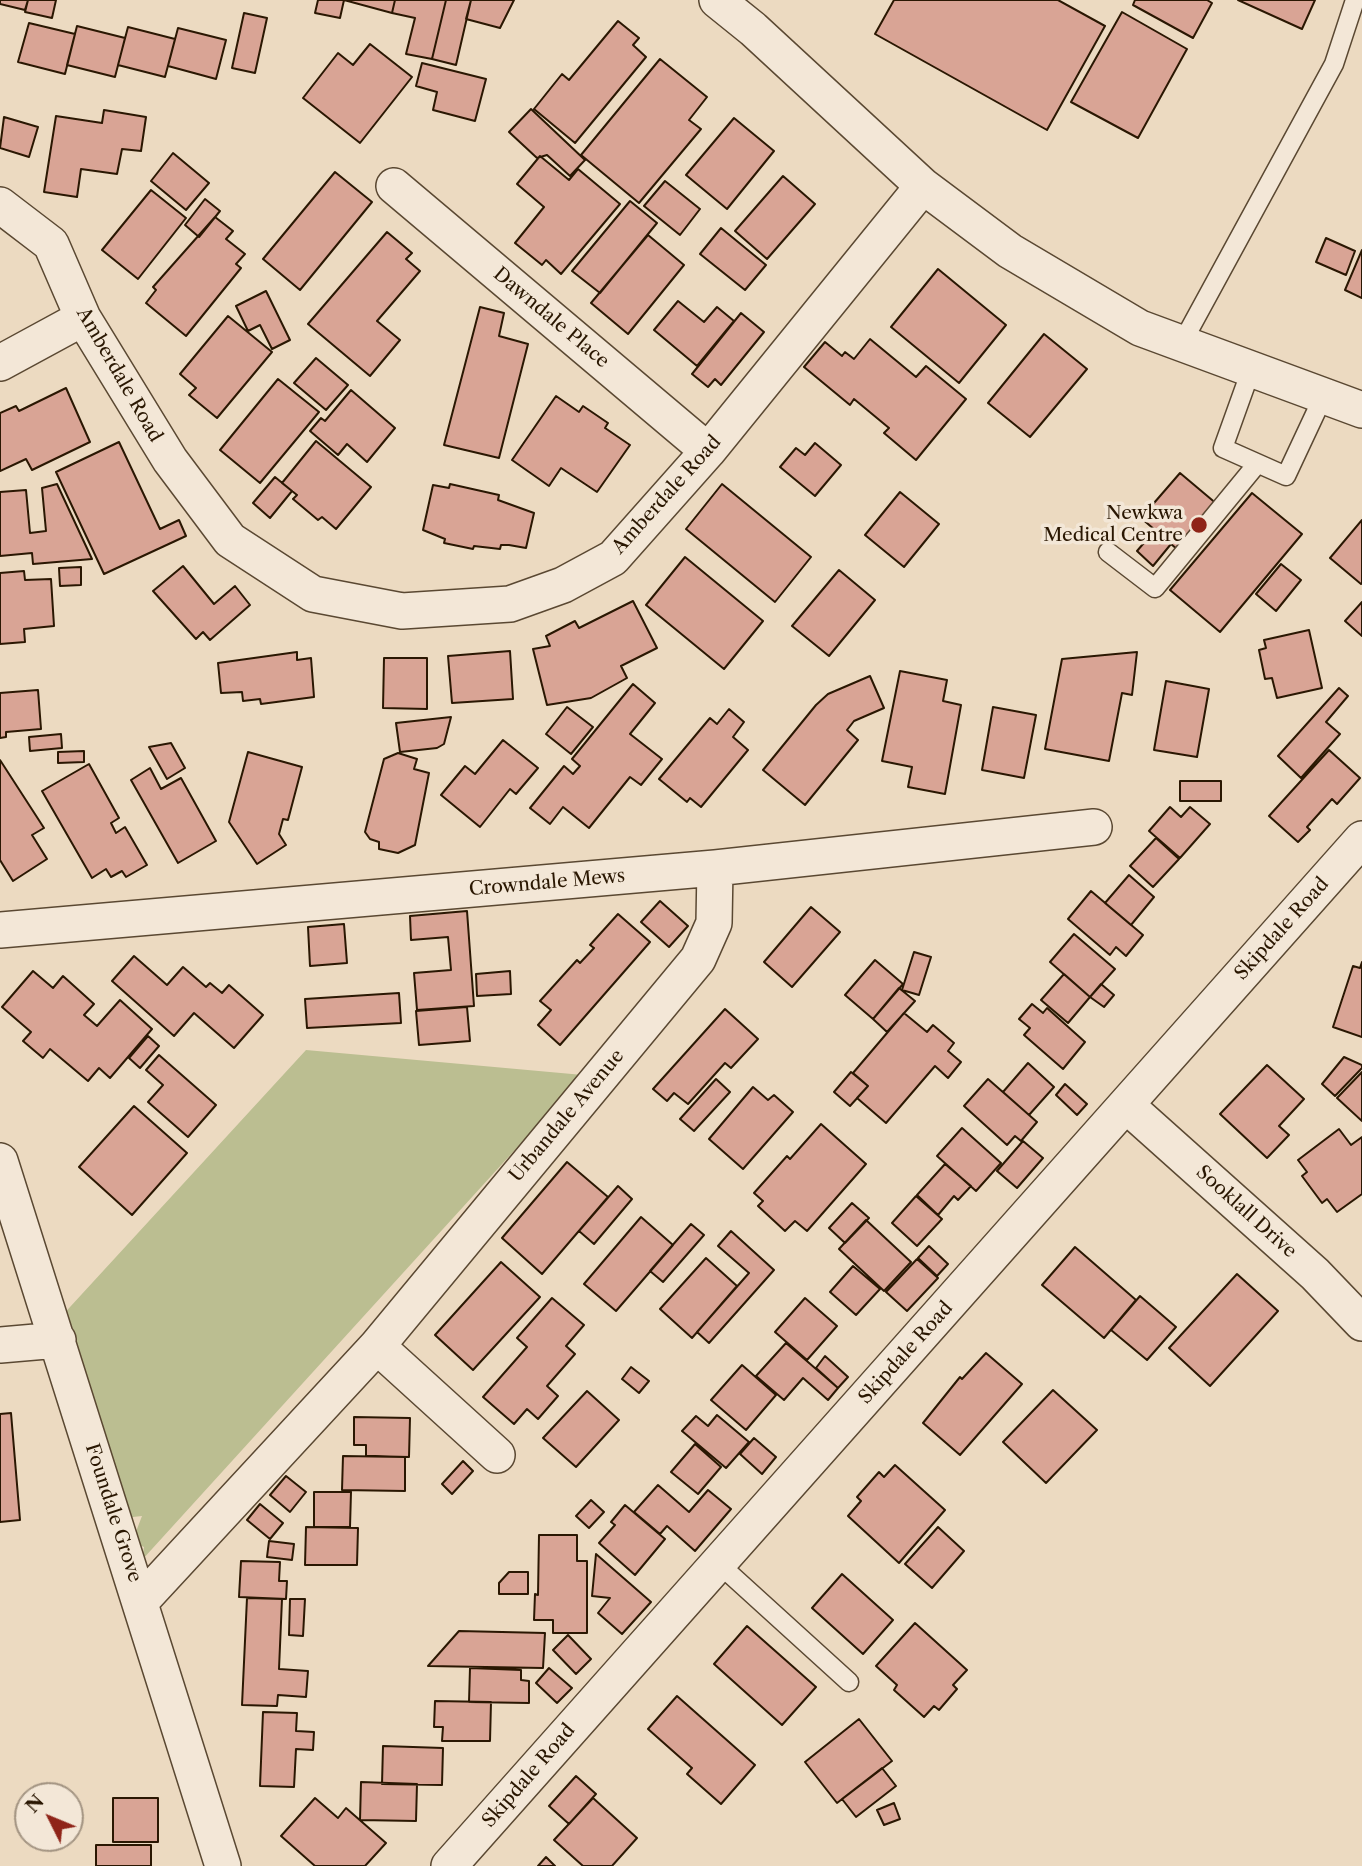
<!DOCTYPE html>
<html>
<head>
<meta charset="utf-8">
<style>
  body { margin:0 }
  #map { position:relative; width:1362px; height:1866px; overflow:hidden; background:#ecdac1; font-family:"Libre Caslon Text",serif }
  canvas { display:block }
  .north { position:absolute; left:14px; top:1782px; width:70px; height:70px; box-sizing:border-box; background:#f3e7d7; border:2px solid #a39482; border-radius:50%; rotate:313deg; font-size:19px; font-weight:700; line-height:28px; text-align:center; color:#2a1702 }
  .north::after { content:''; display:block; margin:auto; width:24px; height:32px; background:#8f2418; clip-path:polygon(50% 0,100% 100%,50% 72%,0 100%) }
</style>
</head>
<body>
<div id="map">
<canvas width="1362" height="1866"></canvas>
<div class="north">N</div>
</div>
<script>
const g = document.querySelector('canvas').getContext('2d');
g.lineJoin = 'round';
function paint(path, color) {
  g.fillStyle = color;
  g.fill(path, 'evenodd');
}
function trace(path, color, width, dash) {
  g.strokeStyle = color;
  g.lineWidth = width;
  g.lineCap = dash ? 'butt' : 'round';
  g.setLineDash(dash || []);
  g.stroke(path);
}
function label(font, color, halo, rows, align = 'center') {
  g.font = font + ' "Libre Caslon Text",serif';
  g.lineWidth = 7;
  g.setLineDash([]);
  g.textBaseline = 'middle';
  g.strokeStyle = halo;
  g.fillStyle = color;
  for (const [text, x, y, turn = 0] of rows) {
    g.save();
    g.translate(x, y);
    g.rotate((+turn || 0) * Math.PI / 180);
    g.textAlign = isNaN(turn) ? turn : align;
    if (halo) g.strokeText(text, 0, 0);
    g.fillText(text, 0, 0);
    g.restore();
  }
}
const green = new Path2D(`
  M306,1050l277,25 -441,485 2,-13 -12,-5 10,-26 -27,3 -56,-200z`);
const building = new Path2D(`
  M0,0h28l-3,10 -25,-6z
  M28,0h28l-4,18 -27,-6z
  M318,0h26l-4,18 -25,-5z
  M344,0h51l-3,13z
  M395,0h51l-14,59 -26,-5 9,-36 -23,-5z
  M446,0h25l-15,65 -24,-6z
  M471,0h43l-14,28 -34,-9z
  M894,0h164l47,26 -58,104 -172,-96z
  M1135,0h72l5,3 -19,35 -60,-33z
  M1238,0h77l-13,29z
  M1122,12l65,37 -49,89 -67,-36z
  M244,13l23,5 -12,55 -23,-5z
  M618,21l21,17 -6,7 13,12 -71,86 -41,-34 28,-35 7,6z
  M29,23l46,11 -10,40 -47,-12z
  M77,26l48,12 -10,39 -48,-12z
  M128,27l47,12 -10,38 -47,-12z
  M178,28l48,12 -10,39 -48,-13z
  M370,44l42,33 -52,66 -57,-45 35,-45 15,12z
  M660,59l47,38 -18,23 12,9 -62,74 -58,-48z
  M422,63l64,16 -11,42 -42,-11 4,-18 -21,-6z
  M531,109l54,51 -15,16 -23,-21 -10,3 -28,-26z
  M104,110l42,7 -5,34 -19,-2 -5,25 -36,-5 -4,28 -33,-5 12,-76 46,7z
  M4,117l34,10 -9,30 -29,-9z
  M734,118l40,33 -47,58 -41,-34z
  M173,153l36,30 -23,27 -35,-29z
  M540,156l29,24 9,-11 42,35 -59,70 -15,-14 -4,5 -27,-22 29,-36 -27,-23z
  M335,172l37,30 -72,88 -37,-31z
  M783,176l32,28 -48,55 -32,-28z
  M665,181l35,28 -20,26 -36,-29z
  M151,190l35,28 -48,61 -36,-29z
  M205,199l15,12 -21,26 -14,-12z
  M630,201l27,22 -57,70 -28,-22z
  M215,217l18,14 -7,8 19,15 -9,10 5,4 -55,68 -40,-33 10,-13 -3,-3z
  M721,228l45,37 -21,25 -45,-36z
  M387,232l25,21 -6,6 14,12 -43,50 23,19 -30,36 -62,-52z
  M648,235l36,30 -56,69 -37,-31z
  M1326,238l29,13 -9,24 -30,-13z
  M1362,250v48l-17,-8z
  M938,269l68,56 -47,58 -68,-56z
  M266,291l24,49 -18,9 -12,-24 -12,6 -12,-25z
  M678,301l26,21 13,-15 17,14 -37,45 -43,-36z
  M480,307l24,6 -5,23 29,8 -29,114 -55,-13z
  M741,313l23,19 -43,53 -6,-6 -7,8 -16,-13z
  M228,316l44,36 -55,66 -28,-23 7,-7 -16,-14z
  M1044,334l43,35 -57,68 -42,-34z
  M870,339l46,38 10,-11 40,33 -50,61 -32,-27 5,-5 -35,-29 -4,6 -46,-38 21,-25 17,14 3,-4 9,7z
  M316,358l32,27 -22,25 -32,-27z
  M278,379l41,33 -59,71 -40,-33z
  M66,388l24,54 -58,28 -6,-11 -26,12v-58l16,-7 3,5z
  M351,390l44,38 -28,34 -20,-18 -9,11 -28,-24 11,-13 4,3z
  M556,396l23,16 4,-6 25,17 -3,5 25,17 -33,47 -36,-24 -12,18 -37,-26z
  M316,441l55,46 -35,42 -14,-12 -4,3 -25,-21 4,-4 -15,-12z
  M119,442l41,87 19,-9 7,16 -82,38 -48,-102z
  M815,443l26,22 -26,31 -35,-29 16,-19 9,7z
  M1180,473l38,32 -40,45 -7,-6 -18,22 -16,-15 18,-21 -14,-12z
  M275,477l17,14 -22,27 -17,-15z
  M57,484l35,75 -59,5 -1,-11 -32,3v-64l26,-2 4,43 16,-2 -4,-43z
  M450,484l49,11 -1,5 36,13 -8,35 -17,-3h-8l-1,4 -26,-3 -1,3 -29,-6 1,-4 -22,-9 10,-45 16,3z
  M722,484l89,73 -36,45 -89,-73z
  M900,492l39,32 -35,43 -39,-32z
  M1252,493l50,41 -82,98 -50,-42z
  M1362,520v63l-1,1 -31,-26z
  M685,557l78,64 -39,48 -78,-64z
  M1281,564l20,16 -25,31 -20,-17z
  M183,566l31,38 21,-18 15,19 -40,35 -7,-8 -7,7 -43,-48z
  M81,567v18l-21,1 -1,-18z
  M839,570l36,30 -46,56 -37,-30z
  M24,571l1,9 26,-1 3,47 -30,3 1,13 -25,2v-71z
  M633,601l24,47 -36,18 6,12 -36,20 -44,7 -14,-56 17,-3 -4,-10 29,-15 4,7z
  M1362,602v34l-17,-15z
  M1309,630l13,58 -45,10 -5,-20 -7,1 -6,-29 7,-2 -2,-8z
  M510,651l3,48 -61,4 -4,-47z
  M297,652v8l14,-2 3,39 -53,7 -1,-5 -17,2 -1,-9 -21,1 -3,-30z
  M1137,652l-5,43 -10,-2 -13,68 -64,-12 17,-90z
  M384,658h43v51l-44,-1z
  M900,671l47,9 -4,21 18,4 -16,89 -37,-7 4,-20 -30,-6z
  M870,676l14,32 -30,13 -7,9 11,10 -53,65 -42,-35 53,-65 12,-11z
  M1166,681l43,8 -12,68 -43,-7z
  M633,684l22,19 -25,31 32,25 -21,26 -11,-8 -41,51 -26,-21 -13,17 -20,-16 34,-42 9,8 7,-8 -8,-7z
  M1339,688l9,8 -22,26 14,12 -39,44 -23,-22z
  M38,690l3,39 -35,3v5l-6,1v-45z
  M567,707l26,20 -22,27 -25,-20z
  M993,707l43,8 -12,63 -42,-8z
  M729,709l15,13 -11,15 15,13 -47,57 -11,-9 -3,4 -28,-23 51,-61 7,6z
  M451,717l-7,27 -7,4 -37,4 -4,-29z
  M61,734l1,14 -32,3 -1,-14z
  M503,740l35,28 -22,26 -6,-5 -30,38 -39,-32 24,-29 10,8z
  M171,743l14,25 -18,11 -18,-32z
  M1329,750l31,28 -23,26 -5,-5 -25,28 3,3 -12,12 -29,-26z
  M84,751v11l-26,1v-11z
  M248,752l54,15 -14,53 -5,-1 -4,15 7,11 -29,19 -28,-42z
  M398,753l19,6 -3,10 15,4 -14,72 -17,8 -19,-4v-7l-9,-3 -5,-7 19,-73z
  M0,760l44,68 -12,7 15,24 -34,22 -13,-21z
  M89,764l30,54 -8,5 5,10 9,-6 22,38 -21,12 -4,-6 -11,6 -5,-8 -14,9 -50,-87z
  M150,768l11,21 20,-11 35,63 -38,22 -47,-83z
  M1180,781h41v20h-41z
  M1170,807l11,10 9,-10 20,17 -30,34 -31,-27z
  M1156,838l23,21 -26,28 -23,-21z
  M1129,875l25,22 -23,28 -26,-22z
  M1091,891l52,44 -17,21 -10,-9 -6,8 -42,-36z
  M660,901l28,25 -19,21 -28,-25z
  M811,907l29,25 -48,55 -28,-25z
  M467,911l7,95 -57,4 -3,-37 37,-3 -3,-33 -37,3 -1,-24z
  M618,914l32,28 -90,103 -22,-20 13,-15 -11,-9 37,-41 3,3 14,-15 -4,-3z
  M344,924l3,39 -37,3 -2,-39z
  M1074,934l41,35 -25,28 -40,-35z
  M914,952l17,5 -12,38 -17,-5z
  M134,956l33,29 16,-18 23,20 4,-4 12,10 7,-8 34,30 -29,33 -40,-35 -20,23 -62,-55z
  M875,960l28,24 -30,35 -28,-24z
  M1362,962v75l-29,-10 20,-61 7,2z
  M33,971l20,17 10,-12 31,28 -10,11 13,11 23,-26 32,29 -42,49 -11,-10 -11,13 -38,-32 -7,9 -20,-17 8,-9 -29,-25z
  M510,971l1,23 -34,2 -1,-22z
  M1064,974l26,23 -22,26 -27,-23z
  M1101,984l13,11 -10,12 -14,-10z
  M899,988l16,13 -28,31 -14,-13z
  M399,993l2,30 -94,5 -2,-29z
  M1032,1004l11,9 4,-5 38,34 -22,27 -39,-34 6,-7 -11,-9z
  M467,1007l3,34 -51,4 -3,-34z
  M725,1009l33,30 -27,29 -6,-5 -37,41 -14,-11 -7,8 -14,-12z
  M904,1013l23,19 6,-7 21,18 -6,8 13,11 -13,16 -13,-12 -49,57 -29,-25 11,-12 -15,-13z
  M148,1036l11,10 -19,22 -11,-10z
  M159,1055l57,50 -28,32 -40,-35 15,-17 -17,-15z
  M1344,1057l18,8v3l-27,28 -13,-12z
  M1028,1063l26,24 -25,28 -26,-23z
  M1267,1065l37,34 -25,27 10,9 -22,23 -47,-44z
  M851,1072l17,14 -18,20 -16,-14z
  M1362,1072v49l-25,-23z
  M716,1079l14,13 -36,39 -14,-12z
  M988,1079l49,43 -16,19 -6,-5 -8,9 -43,-39z
  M1065,1084l22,20 -10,11 -21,-20z
  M753,1087l15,13 6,-5 19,17 -50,57 -34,-30z
  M134,1106l53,47 -55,62 -53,-48z
  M821,1124l45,40 -59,67 -12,-10 -10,10 -27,-25 5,-5 -9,-8 33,-37 3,3z
  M962,1128l39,35 -25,28 -39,-35z
  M1339,1129l12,16 11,-8v57l-25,18 -10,-13 -5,4 -20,-27 5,-4 -9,-12z
  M1023,1141l20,17 -26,30 -20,-17z
  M567,1162l41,35 -66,77 -40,-36z
  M945,1164l26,22 -13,14 -4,-4 -16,19 -21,-20z
  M618,1186l14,13 -38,45 -15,-13z
  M916,1196l26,23 -25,27 -25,-23z
  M852,1203l17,15 -24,25 -16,-15z
  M641,1217l32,28 -57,66 -32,-27z
  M866,1220l45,42 -27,29 -45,-42z
  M691,1224l13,11 -41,47 -13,-11z
  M731,1231l43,39 -65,73 -12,-11 52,-59 -31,-27z
  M929,1246l19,18 -11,12 -19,-18z
  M1075,1247l61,53 -32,38 -62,-53z
  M706,1258l31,28 -45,52 -32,-29z
  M917,1259l21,19 -31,33 -21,-19z
  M501,1262l39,35 -67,73 -38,-35z
  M853,1266l27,23 -24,26 -26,-23z
  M1237,1274l41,37 -68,75 -41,-38z
  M1140,1296l36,31 -29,33 -36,-30z
  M552,1298l32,27 -18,21 9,8 -28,32 11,10 -20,23 -11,-10 -13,15 -31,-27 44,-50 -10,-9z
  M805,1298l32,28 -30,34 -32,-28z
  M786,1343l52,45 -10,12 -25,-22 -19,22 -28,-24z
  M986,1353l36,31 -62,71 -37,-32 37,-46 2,2z
  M825,1356l23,21 -10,11 -22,-20z
  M742,1365l34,30 -30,35 -35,-30z
  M631,1367l18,14 -10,12 -17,-14z
  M1053,1390l44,40 -51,53 -43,-41z
  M587,1391l32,29 -43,47 -33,-29z
  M11,1413l9,107 -20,2v-108z
  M717,1415l32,27 -23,26 -44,-37 14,-15 12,10z
  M354,1417l56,1 -1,39 -43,-1v-11h-12z
  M754,1438l22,19 -14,17 -22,-20z
  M695,1444l26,23 -23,27 -27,-22z
  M343,1456l62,1v34l-63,-1z
  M463,1461l10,10 -21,23 -10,-10z
  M895,1465l50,45 -46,53 -51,-47 13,-15 -4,-4 22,-25 5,5z
  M286,1476l20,16 -16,20 -20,-17z
  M658,1485l31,27 19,-22 23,19 -36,42 -28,-25 -7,8 -26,-22z
  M314,1492h37l-1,35h-36z
  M591,1500l13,12 -15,16 -13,-12z
  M260,1504l23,19 -13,16 -23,-19z
  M625,1505l40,34 -30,36 -36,-32 16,-18 -4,-3z
  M306,1527l52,1 -1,37h-52z
  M938,1527l26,24 -32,37 -27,-24z
  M539,1535h38v26h10v72h-34v-13h-19l1,-26 3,1z
  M269,1541l25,3 -2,16 -25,-3z
  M596,1554l55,48 -29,32 -24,-21 12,-15 -18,-2z
  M241,1561l39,1 -1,19h8l-1,18 -47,-2z
  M509,1572h19v22h-29v-11z
  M842,1574l51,46 -30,34 -51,-46z
  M247,1598l35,1 -3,70 29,2 -2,26 -28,-2 -1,11 -35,-1z
  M290,1599h15l-2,37 -14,-1z
  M915,1623l52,47 -14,15 4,4 -18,21 -5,-4 -10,11 -30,-27 3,-5 -21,-19z
  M747,1626l69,61 -34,38 -68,-61z
  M459,1631l86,2 -2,35 -115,-2z
  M568,1635l23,24 -15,15 -23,-24z
  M470,1668l51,2v10l8,1v22l-60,-1z
  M549,1668l23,20 -15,15 -21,-20z
  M677,1696l78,69 -34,39 -34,-30 5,-6 -44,-39z
  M435,1701l56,1 -1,39h-48l1,-14h-9z
  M263,1712l34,1 -1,18 18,1 -1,18 -17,-1 -2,38 -34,-1z
  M859,1719l33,42 -55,42 -32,-41z
  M383,1746l60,2 -1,37 -60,-1z
  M882,1768l14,18 -40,31 -14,-18z
  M576,1776l20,18 -27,30 -20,-18z
  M361,1782l56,2 -1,37 -56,-1z
  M113,1798h45v44h-45z
  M315,1798l23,20 8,-10 40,35 -21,23h-50l-34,-30z
  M593,1798l44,40 -25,28h-29l-29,-26z
  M894,1803l6,16 -16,6 -7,-15z
  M96,1845h55v21h-55z
  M546,1857l9,9h-17z`);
const service = new Path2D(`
  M1182,343l152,-279 21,-64
  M1251,370l-28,78 63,28 37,-79
  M1108,552l47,36 102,-124 -3,-2
  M718,1563l131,119`);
const minor = new Path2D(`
  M717,0l36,29 170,157 87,65 130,77 222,82
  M394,186l314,265
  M0,205l51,39 32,74 87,142 60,80 83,54 89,17 108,-7 53,-19 50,-27 95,-107 215,-265
  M0,363l83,-45
  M0,930l715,-62 379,-41
  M1126,1105l189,169 47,49
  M0,1161l223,705
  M0,1345l58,-5
  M377,1346l120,109
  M141,1601l236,-255 321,-387 16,-36 1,-55
  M449,1866l913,-1027`);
const markers = [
  [1199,525,9,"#8f2418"]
];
const streetNames = [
  ["Dawndale Place",551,318,40],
  ["Amberdale Road",119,375,60],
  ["Amberdale Road",667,495,-48],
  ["Crowndale Mews",547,883,-5],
  ["Skipdale Road",1282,929,-48],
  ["Urbandale Avenue",567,1116,-50],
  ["Sooklall Drive",1246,1212,42],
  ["Skipdale Road",906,1353,-48],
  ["Foundale Grove",113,1513,72],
  ["Skipdale Road",529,1776,-49]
];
const poiNames = [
  ["Newkwa",1183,514],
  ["Medical Centre",1183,536]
];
paint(green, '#bbbe91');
paint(building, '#d9a495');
trace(building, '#2a1702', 2);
trace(service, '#5a4832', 21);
trace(minor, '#5a4832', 38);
trace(service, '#f3e7d7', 18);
trace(minor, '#f3e7d7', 35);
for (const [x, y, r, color] of markers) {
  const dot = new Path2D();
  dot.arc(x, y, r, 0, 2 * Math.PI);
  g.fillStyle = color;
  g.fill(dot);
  trace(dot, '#f3e7d7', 2.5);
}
label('19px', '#2a1702', '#f3e7d7', streetNames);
label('19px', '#2a1702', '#f3e7d7', poiNames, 'right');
</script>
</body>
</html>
